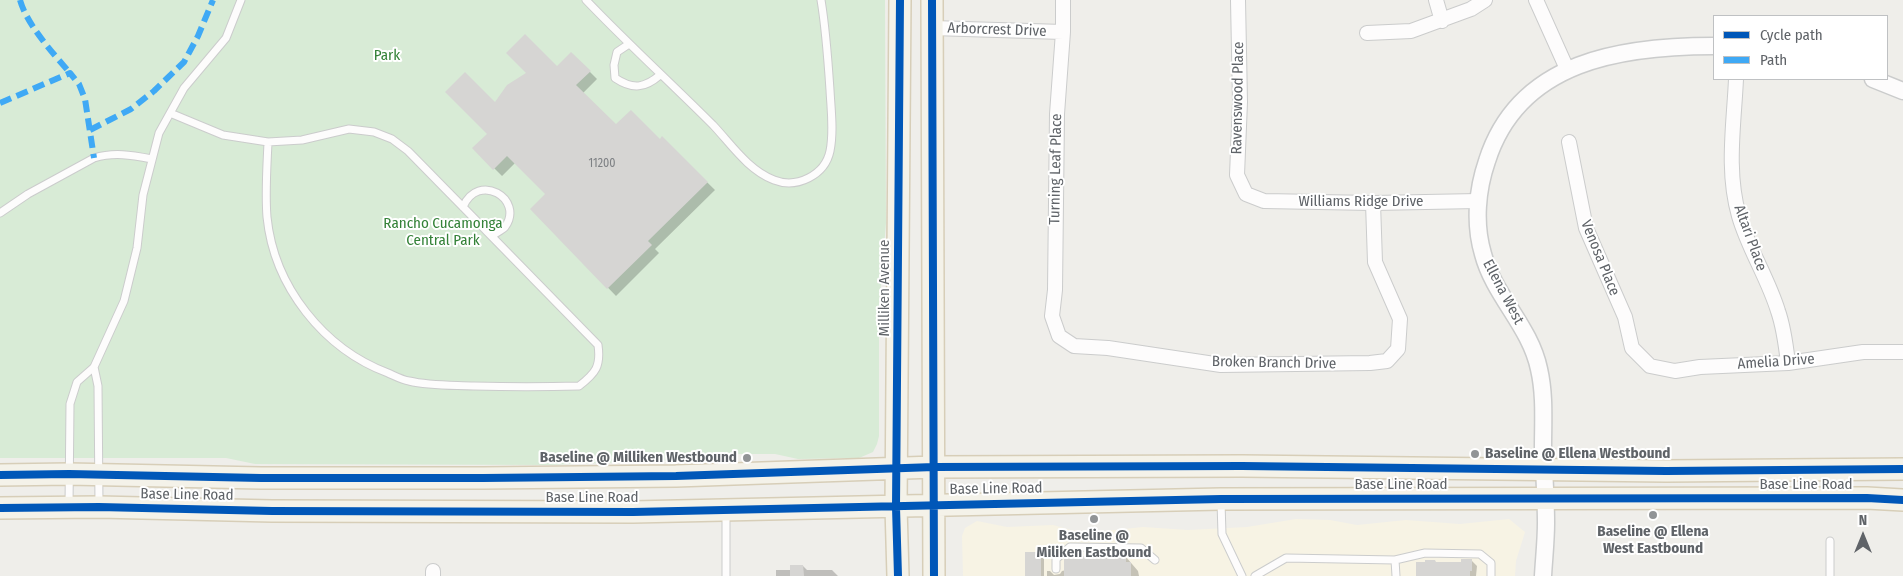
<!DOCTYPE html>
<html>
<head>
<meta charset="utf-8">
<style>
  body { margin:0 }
  #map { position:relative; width:1903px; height:576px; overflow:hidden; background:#efeeea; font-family:"Fira Sans Condensed",sans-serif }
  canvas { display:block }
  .legend { position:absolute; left:1713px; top:15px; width:175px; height:65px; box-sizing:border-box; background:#fff; border:1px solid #bfc1c3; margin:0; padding:6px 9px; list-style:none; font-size:15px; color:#5f6368 }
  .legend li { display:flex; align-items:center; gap:10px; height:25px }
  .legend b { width:25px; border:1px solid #bfc1c3 }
  .north { position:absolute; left:1838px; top:511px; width:50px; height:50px; -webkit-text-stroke:4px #fff; paint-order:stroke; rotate:0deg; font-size:14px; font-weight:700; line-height:20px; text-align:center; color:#5f6368 }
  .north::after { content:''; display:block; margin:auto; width:18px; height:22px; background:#5f6368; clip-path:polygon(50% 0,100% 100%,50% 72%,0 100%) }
</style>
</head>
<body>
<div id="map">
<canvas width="1903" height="576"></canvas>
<ul class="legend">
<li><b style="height:6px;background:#0057b8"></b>Cycle path</li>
<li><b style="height:6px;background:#3fa9f5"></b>Path</li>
</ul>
<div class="north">N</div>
</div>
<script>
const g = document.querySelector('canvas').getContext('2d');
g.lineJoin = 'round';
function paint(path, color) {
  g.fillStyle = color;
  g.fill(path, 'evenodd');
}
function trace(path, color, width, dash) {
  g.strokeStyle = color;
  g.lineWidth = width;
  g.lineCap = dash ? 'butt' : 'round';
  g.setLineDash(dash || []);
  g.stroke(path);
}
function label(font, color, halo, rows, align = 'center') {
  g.font = font + ' "Fira Sans Condensed",sans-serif';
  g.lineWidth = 4;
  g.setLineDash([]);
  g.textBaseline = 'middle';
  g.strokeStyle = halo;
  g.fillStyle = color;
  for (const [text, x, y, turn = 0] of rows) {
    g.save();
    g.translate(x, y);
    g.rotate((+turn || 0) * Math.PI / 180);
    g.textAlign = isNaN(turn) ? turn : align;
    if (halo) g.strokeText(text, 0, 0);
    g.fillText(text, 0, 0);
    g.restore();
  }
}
const commercial = new Path2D(`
  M1296,519l34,1 27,5 49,-5 54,4 49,-5 16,13 -9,29 -1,15h-552l-1,-40 3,-8 12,-7 30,6 46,-2 18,5 24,2 48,-5 45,3 59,-3z`);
const green = new Path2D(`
  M0,0h885l1,223 -7,84v129l-2,8 -4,8 -14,6 -61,1 -23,-5h-61l-32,6 -135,5 -292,-1 -29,-6h-226z`);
const shadow = new Path2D(`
  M571,53l26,26 -14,14 33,33 44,15 2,-3 53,52 -60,59 4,4 -43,43 -84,-87 15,-15 -32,-31 -13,13 -28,-28 14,-14 7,-30 33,-31 29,-5z
  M1041,553l3,4v19h-18z
  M1126,557l12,14 1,5h-92v-5h3l4,4 6,-1 2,-3z
  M1472,561l5,5 -1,10h-59l20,-13h25z
  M803,566l4,4h25l6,6h-62v-6h15z`);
const building = new Path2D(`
  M525,34l32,32 14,-14 20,19 -15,14 40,39 15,-14 29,29 2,-3 46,46 -60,59 4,4 -45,44 -77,-80 15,-15 -38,-38 -14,14 -21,-22 15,-14 -42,-42 20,-20 30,30 12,-17 19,-12 -20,-20z
  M1025,552h16v24h-16z
  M1095,553h17v1l14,2v6h5v14h-67v-17l3,-3h19v-2z
  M1461,559h11v12h-2v5h-54v-14h9v-2h10l1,2h25z
  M790,565h13l1,11h-14z`);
const service = new Path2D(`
  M586,0c41,43 85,83 127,125 18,19 35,45 61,55 23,9 51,-5 56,-29 4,-20 1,-41 0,-61 -2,-30 -4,-60 -9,-90
  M629,44l-12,8 -3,13 1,13c18,12 30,10 45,-3
  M170,113l53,22 45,7 34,-2 47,-11 25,3 18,7 16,12 55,56 135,138c3,21 -2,28 -19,41 -35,1 -70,1 -105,0 -22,-1 -44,0 -65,-5 -7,-1 -14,-5 -21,-8 -64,-24 -114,-86 -121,-156 -2,-25 0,-50 1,-75
  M463,207c15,-36 62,-8 42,20 -3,3 -9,6 -13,9
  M0,213l28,-19 66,-36c20,-6 37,-3 58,1
  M94,367l4,19 1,118
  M1221,502l1,32 20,42
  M69,506l1,-102 7,-22 17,-15 30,-66 13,-53 6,-53 16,-62 25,-45 42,-50 15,-38
  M726,513v63
  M1395,560l30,-7 55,1 11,9v13
  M1056,569v-10l14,-12 71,1 14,12
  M1255,576l31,-18 109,2 1,16
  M1830,576v-35`);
const minor = new Path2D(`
  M1063,0v32l-6,82 -2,176 -3,26 7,20 15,10 34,2 113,17 149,-2 17,-2 11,-12 2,-30 -25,-57 -2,-59
  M1238,0l2,102 -3,73 9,19 18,7 109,2 105,-2
  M1436,0l6,21
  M1536,0l31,69
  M932,28l131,4
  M1367,33l44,-2 60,-22 14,-9
  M1736,79c-2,45 -10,92 3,137 9,32 29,62 39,95 6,17 8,35 10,52
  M1569,142l17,86 39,89 7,31 18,18 25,5 25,-4 88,-4 75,-11h40
  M433,571v5`);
const tertiary = new Path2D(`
  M1873,79l30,12
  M1543,576c1,-18 3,-35 3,-53 0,-25 -2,-50 -3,-75 0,-27 2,-53 -4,-79 -9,-43 -45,-73 -56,-115 -9,-30 -6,-64 4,-93 32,-101 136,-115 227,-115`);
const primary = new Path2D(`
  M932,0l2,576
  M0,475l69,-1 192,4h222l193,-2 258,-9 308,-1 424,5 237,-2
  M0,508l99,-1 173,4 361,1 588,-13 646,-1 36,2
  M898,576l-2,-69 4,-507`);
const quiet = new Path2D(`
  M20,0c7,25 33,53 50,73
  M0,103l70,-30 9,11 6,15 9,59
  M90,130l41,-21 23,-18 30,-29 14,-26 15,-36`);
const cycleway = new Path2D(`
  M932,0l2,576
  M0,475l69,-1 192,4h222l193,-2 258,-9 308,-1 424,5 237,-2
  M0,508l99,-1 173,4 361,1 588,-13 646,-1 36,2
  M898,576l-2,-69 4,-507`);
const markers = [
  [1475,454,5,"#919496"],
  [747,458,5,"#919496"],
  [1653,515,5,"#919496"],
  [1094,519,5,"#919496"]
];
const numberNames = [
  ["11200",602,164]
];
const streetNames = [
  ["Arborcrest Drive",997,30,2],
  ["Ravenswood Place",1238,98,-89],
  ["Turning Leaf Place",1056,169,-89],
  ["Williams Ridge Drive",1361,202],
  ["Altari Place",1750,238,70],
  ["Venosa Place",1600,258,68],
  ["Milliken Avenue",885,288,-90],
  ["Ellena West",1503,292,62],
  ["Amelia Drive",1776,362,-4],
  ["Broken Branch Drive",1274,363,1],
  ["Base Line Road",1401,485],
  ["Base Line Road",1806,485],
  ["Base Line Road",996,489,-1],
  ["Base Line Road",187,495,1],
  ["Base Line Road",592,498]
];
const parkNames = [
  ["Park",387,56],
  ["Rancho Cucamonga",443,224],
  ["Central Park",443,241]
];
const poiNames = [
  ["Baseline @ Ellena Westbound",1485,454,"left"],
  ["Baseline @ Milliken Westbound",737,458,"right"],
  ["Baseline @ Ellena",1653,532],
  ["West Eastbound",1653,549],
  ["Baseline @",1094,536],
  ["Miliken Eastbound",1094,553]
];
paint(commercial, '#f7f3e4');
paint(green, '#d8ebd6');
paint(shadow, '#0003');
paint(building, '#d6d5d3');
trace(service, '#cbcccc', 9);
trace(minor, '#cbcccc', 16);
trace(tertiary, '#cbcccc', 19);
trace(primary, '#d7ceb8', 24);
trace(service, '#fdfcfc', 7);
trace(minor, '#fdfcfc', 14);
trace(tertiary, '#fdfcfc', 16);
trace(primary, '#f4f2e9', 21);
trace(quiet, '#3fa9f5', 6, [12, 6]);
trace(cycleway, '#0057b8', 8);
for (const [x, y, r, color] of markers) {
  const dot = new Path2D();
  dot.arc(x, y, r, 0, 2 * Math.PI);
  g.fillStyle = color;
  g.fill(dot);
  trace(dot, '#fff', 2);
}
label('12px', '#7e8184', null, numberNames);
label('15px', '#5f6368', '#fff', streetNames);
label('15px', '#348238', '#fff', parkNames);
label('bold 15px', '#5f6368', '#fff', poiNames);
</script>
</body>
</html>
